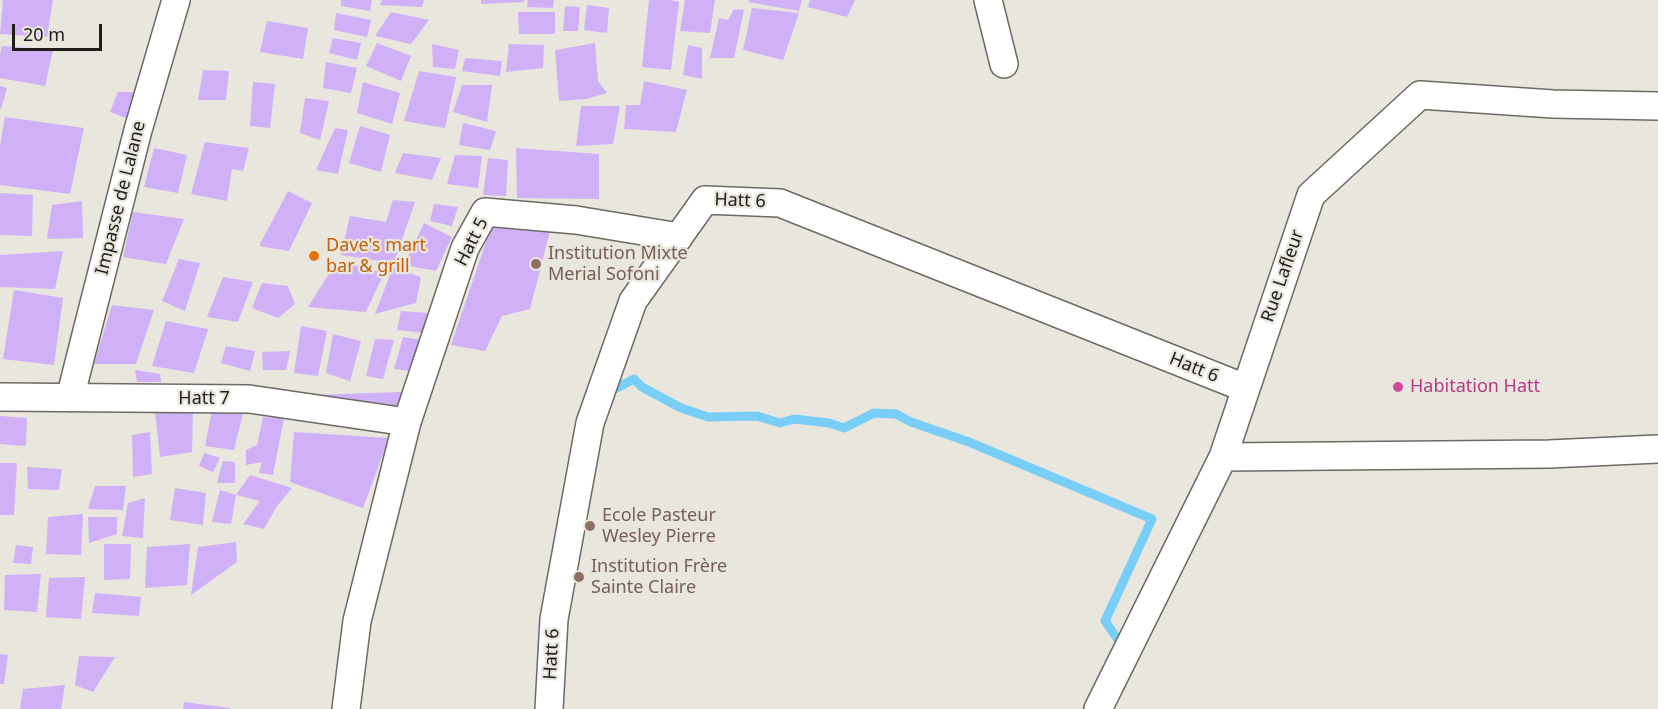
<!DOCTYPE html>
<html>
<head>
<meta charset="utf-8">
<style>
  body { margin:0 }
  #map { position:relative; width:1658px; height:709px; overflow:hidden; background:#e8e6dd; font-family:"Noto Sans",sans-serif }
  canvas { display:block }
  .scale { position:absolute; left:12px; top:24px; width:90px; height:27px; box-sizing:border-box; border:3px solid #1f1e1b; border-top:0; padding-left:8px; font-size:18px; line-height:21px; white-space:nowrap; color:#1f1e1b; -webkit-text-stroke:4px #e8e6dd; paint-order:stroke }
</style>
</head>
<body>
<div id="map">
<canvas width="1658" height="709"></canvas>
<div class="scale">20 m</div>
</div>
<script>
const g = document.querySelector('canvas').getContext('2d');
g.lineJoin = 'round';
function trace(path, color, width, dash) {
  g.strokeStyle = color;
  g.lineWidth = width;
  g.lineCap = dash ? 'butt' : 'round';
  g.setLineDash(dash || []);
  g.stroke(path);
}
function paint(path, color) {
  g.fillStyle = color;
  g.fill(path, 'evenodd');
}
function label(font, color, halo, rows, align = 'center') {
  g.font = font + ' "Noto Sans",sans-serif';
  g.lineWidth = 4.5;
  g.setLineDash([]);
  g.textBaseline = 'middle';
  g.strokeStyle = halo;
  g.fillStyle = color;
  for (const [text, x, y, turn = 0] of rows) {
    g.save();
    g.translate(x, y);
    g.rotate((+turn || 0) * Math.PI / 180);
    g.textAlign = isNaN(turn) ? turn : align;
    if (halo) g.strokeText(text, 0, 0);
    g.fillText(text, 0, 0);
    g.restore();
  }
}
const stream = new Path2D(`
  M607,393l27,-14 8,8 39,21 27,9 49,-1 23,7 14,-4 35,4 15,5 30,-15 22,1 15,8 58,20 183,77 -47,102 16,23 -1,6`);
const building = new Path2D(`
  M3,0h50l-6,37 -47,-3z
  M341,0h31l-2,11 -29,-5z
  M382,0h42l-2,7 -42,-2z
  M481,0h43v2l-43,2z
  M528,0h26l-1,8 -26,-1z
  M649,0h21l9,2 -8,68 -29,-3z
  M685,0h30l-5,33 -30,-2z
  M749,0h53l-3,11 -51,-9z
  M810,0h45l-8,17 -39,-10z
  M587,5l22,3 -2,25 -23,-3z
  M565,6l15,1 -2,24h-15z
  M752,8l47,5 -16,47 -40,-10z
  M734,9l10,1 -10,48h-24l9,-40 9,2z
  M391,12l38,8 -18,24 -36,-8z
  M518,12h37v22h-36z
  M336,13l35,7 -4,17 -33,-7z
  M267,21l41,7 -5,31 -43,-7z
  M333,38l28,5 -4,17 -28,-7z
  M377,43l34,13 -10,25 -35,-15z
  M595,43l3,38 9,12 -21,6 -27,2 -4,-51z
  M432,44l27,6 -4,19 -22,-2z
  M509,44l35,1 -1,23 -37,4z
  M688,45l14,3v31l-19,-4z
  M2,46l51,4 -8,36 -45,-8v-24z
  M465,58l37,3 -2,15 -38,-5z
  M326,62l31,6 -6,25 -28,-5z
  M203,70l26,1 -3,29h-28z
  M419,71l37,6 -11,51 -41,-7z
  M644,81l43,9 -11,42 -52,-3 2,-24h14z
  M253,82l22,2 -5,44 -20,-2z
  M363,82l37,11 -8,31 -35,-11z
  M462,85h30l-5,37 -34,-10z
  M0,86l7,2 -6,21h-1z
  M118,92h23l-10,28 -21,-8z
  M305,98l24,3 -9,39 -20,-7z
  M581,106h39l-7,38 -37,2z
  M5,117l79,11 -14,66 -70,-9v-39z
  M463,123l33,8 -6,19 -31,-5z
  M360,126l30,9 -9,37 -32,-9z
  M335,128l13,2 -10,44 -22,-4z
  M205,142l44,6 -6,23 -11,-2 -5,32 -36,-7z
  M154,148l33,7 -9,38 -34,-6z
  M516,148l83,6v45l-82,-1z
  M403,153l38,5 -9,22 -37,-7z
  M455,155l27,1 -4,32 -31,-4z
  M488,158l20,2 -2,36 -23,-1z
  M288,191l24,12 -23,48 -30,-5z
  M0,193l33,2 -1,41 -32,-1z
  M393,200l22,2 -21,61 -53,-8 9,-39 36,6z
  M82,201l1,37 -36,1 5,-34z
  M434,204l24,3 -6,19 -22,-5z
  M133,212l51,7 -18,45 -43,-7z
  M424,223l28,14 -16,34 -32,-6z
  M491,227l59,4 -20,78 -28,7 -17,35 -34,-6z
  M63,251l-8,38 -55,-2v-32z
  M179,259l21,4 -15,48 -23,-10z
  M337,261l47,12 -18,39 -58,-5z
  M393,267l28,10 -5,26 -41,11z
  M223,277l30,5 -15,40 -31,-5z
  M262,283l26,3 7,18 -17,14 -26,-10z
  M14,290l49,8 -9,67 -51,-6z
  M112,305l42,5 -18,54h-42z
  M401,311l28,2 -4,20 -28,-3z
  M166,321l42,8 -14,44 -42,-7z
  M301,326l26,5 -9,45 -24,-3z
  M333,334l28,7 -11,40 -24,-8z
  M403,337l25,4 -7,31 -27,-3z
  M375,339l19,1 -11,39 -17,-3z
  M226,346l29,5 -5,20 -29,-8z
  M290,351l-4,19h-23l-1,-18z
  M135,370l25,4 1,8h-24z
  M430,391l-34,42 -86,-38z
  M155,411l38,1 -1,40 -32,5z
  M212,411l31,3 -9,36 -29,-4z
  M0,416l27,2 -1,28 -26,-2z
  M263,417l21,1 -11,57 -14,-2 3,-11 -16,3v-15l11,-5z
  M150,432l2,42 -19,3 -1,-42z
  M294,432l95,6 -26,70 -73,-26z
  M204,453l16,5 -7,14 -14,-6z
  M223,461l12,1v21h-18z
  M0,463h17l-3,52h-14z
  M27,467l35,2 -3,21 -31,-1z
  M250,475l42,13 -15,18 -13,23 -21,-5 17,-23 -24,-6 -5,29 -19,-2 8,-32 16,5z
  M95,486h31l-3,24 -35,-1z
  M175,488l31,5 -3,32 -33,-5z
  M145,498l-2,40 -21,-2 6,-33z
  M83,514l-2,41 -35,-1 2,-37z
  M88,517h29v17l-28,9z
  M236,542l1,20 -46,33 7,-48z
  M104,544h27l-1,35 -26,1z
  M190,544l-3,41 -42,3 2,-41z
  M16,545l17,2 -2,17 -18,-1z
  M41,574l-4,38 -33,-2 1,-35z
  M85,577l-4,42 -35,-2 3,-39z
  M95,593l46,4 -2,19 -47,-3z
  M0,654l8,1 -4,29h-4z
  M79,656l36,1 -22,35 -18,-7z
  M65,685l-4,24h-41l3,-20z
  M184,702l46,6v1h-47z`);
const street = new Path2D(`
  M988,0l16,64
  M0,397l249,2 158,23
  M70,398l68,-268 38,-130
  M1223,457l326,-3 109,-5
  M346,709l11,-88 50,-199 58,-174 20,-36 91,8 103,17
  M549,709l5,-90 36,-196 43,-122 72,-101 75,3 465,185
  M1098,709l125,-252 88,-262 109,-100 133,9 105,2`);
const markers = [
  [314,256,6,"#e8710a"],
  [536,264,6,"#8d6e63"],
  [1398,387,6,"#d1479c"],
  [590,526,6,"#8d6e63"],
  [579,577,6,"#8d6e63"]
];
const streetNames = [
  ["Impasse de Lalane",121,198,-76],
  ["Hatt 6",740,201,2],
  ["Hatt 5",472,242,-63],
  ["Rue Lafleur",1283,276,-71],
  ["Hatt 6",1194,368,22],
  ["Hatt 7",204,399],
  ["Hatt 6",552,654,-87]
];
const foodNames = [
  ["Dave's mart",326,246],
  ["bar & grill",326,267]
];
const educationNames = [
  ["Institution Mixte",548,254],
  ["Merial Sofoni",548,275],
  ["Ecole Pasteur",602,516],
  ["Wesley Pierre",602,537],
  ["Institution Frère",591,567],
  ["Sainte Claire",591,588]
];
const hotelNames = [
  ["Habitation Hatt",1410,387]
];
trace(stream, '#79cef8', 9);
paint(building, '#d0b1f7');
trace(street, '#6c6a63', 30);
trace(street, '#fff', 27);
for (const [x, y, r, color] of markers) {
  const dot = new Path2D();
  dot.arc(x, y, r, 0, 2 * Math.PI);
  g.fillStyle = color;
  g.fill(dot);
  trace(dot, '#e8e6dd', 2);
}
label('18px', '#1f1e1b', '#e8e6dd', streetNames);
label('18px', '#c56008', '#e8e6dd', foodNames, 'left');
label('18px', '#785e54', '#e8e6dd', educationNames, 'left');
label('18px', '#b23c85', '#e8e6dd', hotelNames, 'left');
</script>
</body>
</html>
